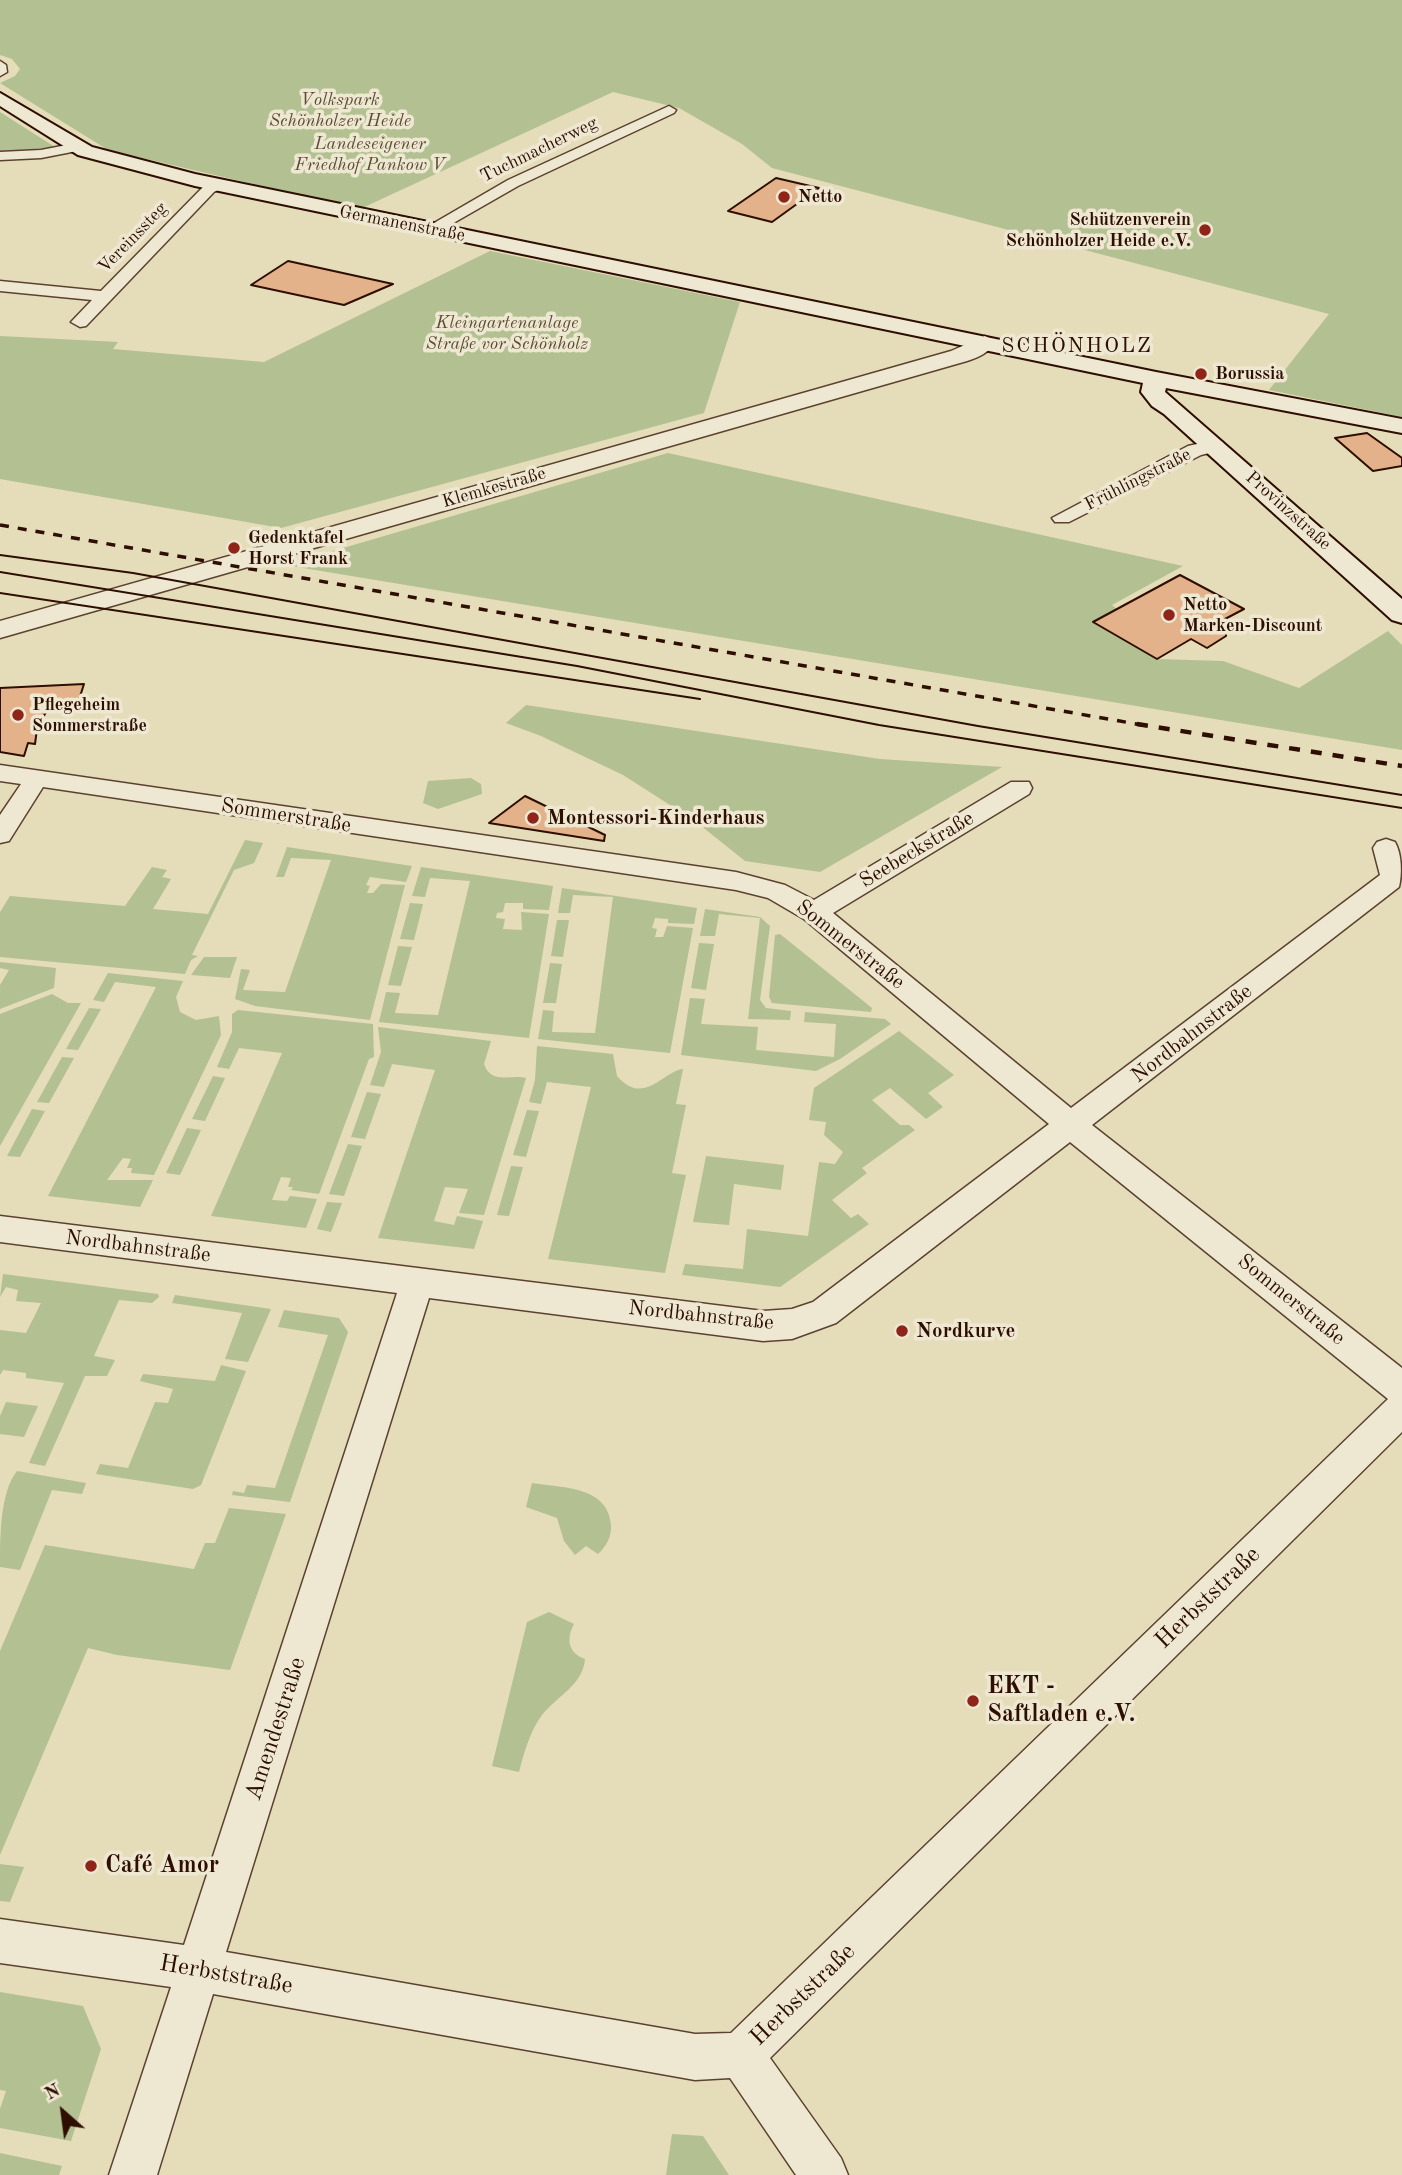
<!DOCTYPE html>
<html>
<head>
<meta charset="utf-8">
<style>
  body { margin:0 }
  #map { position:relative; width:1402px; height:2175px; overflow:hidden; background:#e5dcba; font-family:"Old Standard TT",serif }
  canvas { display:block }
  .north { position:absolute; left:28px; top:2077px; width:70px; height:70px; -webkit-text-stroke:5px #eee8d2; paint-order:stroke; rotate:332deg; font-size:19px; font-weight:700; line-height:28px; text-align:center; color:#2d0e01 }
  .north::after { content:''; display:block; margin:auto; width:24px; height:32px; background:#2d0e01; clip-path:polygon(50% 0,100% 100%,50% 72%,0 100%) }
</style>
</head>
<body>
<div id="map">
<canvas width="1402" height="2175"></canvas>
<div class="north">N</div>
</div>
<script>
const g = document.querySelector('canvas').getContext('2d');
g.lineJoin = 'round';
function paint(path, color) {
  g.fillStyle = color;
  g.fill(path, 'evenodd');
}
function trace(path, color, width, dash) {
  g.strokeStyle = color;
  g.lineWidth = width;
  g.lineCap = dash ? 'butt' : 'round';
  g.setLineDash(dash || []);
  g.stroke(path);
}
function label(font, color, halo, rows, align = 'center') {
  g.font = font + ' "Old Standard TT",serif';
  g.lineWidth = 7;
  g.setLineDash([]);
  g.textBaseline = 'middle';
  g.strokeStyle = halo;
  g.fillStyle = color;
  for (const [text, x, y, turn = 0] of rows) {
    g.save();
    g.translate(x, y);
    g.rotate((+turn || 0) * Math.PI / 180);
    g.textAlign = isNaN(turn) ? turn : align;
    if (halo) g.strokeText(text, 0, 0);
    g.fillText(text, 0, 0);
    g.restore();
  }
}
const green = new Path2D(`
  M0,0h1402v417l-133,-27 60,-76 -557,-146 -30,-24 -63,-36 -66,-16 -253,117 -252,-59 -108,-67 15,-7 5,-7 -8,-10 -12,-4z
  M0,112l58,37 -58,5z
  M490,251l250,51 -36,111 -423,115 -281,-49v-143l118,6 -5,7 151,13z
  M668,453l515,113 -71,39 5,4 -23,13 63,37 66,2 76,27 89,-57 14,14v105l-1117,-185z
  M526,705l354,54 122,8 -182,105 -75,-11 -50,-40 -72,-46 -82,-39 -35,-13z
  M471,778l10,6 1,10 -44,15 -15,-6 5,-22z
  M245,840l18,3 -9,20 -20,7 -42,85 6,1 -7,4 -6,14 -185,-17v-45l10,-16 115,10 27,-39 15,3 -5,7 9,2 -18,30 55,5z
  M287,847l125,19 -6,16 -36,-5 -4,8 4,1 -3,7h6l8,-9 24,1 -35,135 -115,-14 -20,-7 6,-30 9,1 -7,20 42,2 46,-132 -40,-2 -7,19h-8z
  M421,867l132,19 -4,24 -26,-1v-6h-18l-2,9 -6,1 -1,5 9,1 -2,10 19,1 -1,-18 28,2 -20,124 -150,-16 7,-30 14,1 -5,20 43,2 32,-134 -40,-3 -5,19 -13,-1z
  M562,888l135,20 -3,16 -26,-1v-4l-13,-1 -3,10 5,1 -2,8h8l4,-11 26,2 -23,125 -132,-14 5,-29 11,1 -2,21 43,1 18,-136 -40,-2 -3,18h-12z
  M410,903l13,1 -9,36 -14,-1z
  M705,909l55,8 10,9 -10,74 6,8 25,3 -1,9 -42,-1 12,-101 -41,-4 -4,22h-15z
  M557,920h12l-6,37 -12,-1z
  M780,934l92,74 -1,4 -99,-9 -3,-6 6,-62z
  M699,943l15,1 -8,46 -15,-2z
  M398,946l14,1 -11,39 -13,-1z
  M204,957h33l-7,21 -39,-3z
  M0,962l56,6 -2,20 -54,21v-24l9,-15 -9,-2z
  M550,963l12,1 -6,39h-13z
  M108,973l75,8 -7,16 4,15 16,8 23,-4 2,19 -67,140 -23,-2 1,-5h-5l4,-9 -8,-1 -16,22h46l-13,27 -92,-11 108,-209 -41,-5 -11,20 -11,-2z
  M52,994l16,9h13l-81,143v-132z
  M690,998l15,1 -4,25 57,3 -2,23 78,7 2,-33 -32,-2 1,-10 80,7 6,5 -51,35 -24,12 -135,-16z
  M89,1008l12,1 -23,41 -12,-1z
  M238,1010l135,14 1,33 -5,2 -50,135 -28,-4 2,-3h-5l3,-9 -10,-1 -9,23 15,1 3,-5 27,3 -11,29 -95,-12 71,-163 -43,-5 -10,21 -12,-2 15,-35v-18z
  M378,1027l113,14 -7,23c7,21 27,10 42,14l-42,137 -25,-2 9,-24 -23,-2 -11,34 20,4 3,-9 26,5 -9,28 -96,-11 57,-168 -43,-6 -8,23 -14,-2 11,-33z
  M899,1031l55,44 -26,18 15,14 -17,12 -36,-31 -18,12 28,25h9l6,5 -53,38 5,5 -35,27 19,18 7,-4 11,10 -89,63 -98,-12 3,-11 58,5 4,-40 61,7 11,-74 16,2 8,-12 -19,-17 2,-13 -17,-2 5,-32z
  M537,1046l76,8 4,22c27,31 46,-5 66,-7l-7,35 10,1 -14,68 14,2 -21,98 -117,-14 43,-172 -44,-5 -6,22 -12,-2 6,-22z
  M62,1057l12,1 -25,45 -12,-1z
  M213,1076l12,2 -20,43 -13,-2z
  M367,1092l14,2 -16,45 -14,-2z
  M32,1109l13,2 -25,46 -13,-1z
  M527,1110l12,1 -13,46 -13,-2z
  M187,1128l14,2 -21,45 -14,-2z
  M348,1144l14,2 -18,50 -15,-2z
  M706,1156l78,9 -3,25 -47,-6 -5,41 -36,-3z
  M511,1166l12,1 -14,49 -12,-1z
  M327,1202l15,1 -11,29 -14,-3z
  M3,1274l155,20 1,3 -7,6 -33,-3 -25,56 21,4 -8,16h-22l-40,90 -16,-3 35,-80 -38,-5v-5l-23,-3 -3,5v-45l26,3 15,-30 -25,-2 2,-11 -12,-3 -6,10z
  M175,1295l96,14 -23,53 -23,-3 17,-46 -70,-10z
  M284,1310l55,8 9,14 -58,170 -58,-7 1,-4 11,2 3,-8 28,3 53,-153 -50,-8z
  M221,1365l25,6 -45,114 -8,4 -97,-15 4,-10 28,4 27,-66 13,1 5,-14 -33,-8 3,-7 72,7z
  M6,1402l32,4 -14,31 -24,-3v-18z
  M17,1471l69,12 -4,11 -30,-4 -32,80 -20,-3c0,-30 0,-75 17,-96z
  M532,1483c31,5 76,3 79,42 1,11 -5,22 -13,29l-12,-8 -11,9 -11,-14 -7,-23 -31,-11z
  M229,1508l57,6 -56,156 -113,-15 -29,-7 -88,207v-204l45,-106 149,24 11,-26h10z
  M549,1612l25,12c-8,15 -6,29 11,35 -2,26 -28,37 -43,56 -12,16 -18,38 -23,57l-27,-6 35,-144z
  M0,1864l24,3 -14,35 -10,-1z
  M0,1992l83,14 18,43 -30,92 -71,-13v-19l6,-18 -6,-1z
  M672,2134l31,2 26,39h-63z
  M0,2153l62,13 -3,9h-59z`);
const building = new Path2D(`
  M776,178l43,10 -47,34 -44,-11z
  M288,261l105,23 -49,21 -93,-20z
  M1367,433l35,25v8l-29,5 -38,-33z
  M1180,575l64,34 -19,10 1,17 -19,12 -16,-9 -34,20 -64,-37z
  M84,684l-8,25 -29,1 -10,19 -2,15 -7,-1 -4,13 -24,-4v-64z
  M525,796l80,39 -1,6 -115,-18z`);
const minor = new Path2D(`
  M0,61l6,4 1,7 -7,4z
  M669,106l7,4 -2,3 -156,73 -82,47 -6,2 -8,-5 86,-50z
  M77,143l5,1v6l-41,8 -41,2v-8l41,-2z
  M217,181l5,1v6l-8,4 -128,134 -6,1 -9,-5 21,-22 -92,-9v-10l101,10 103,-105z
  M1215,440l7,2 3,4 -3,4 -21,5 -132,67h-14l-3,-4 136,-72z
  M0,765l736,107 49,13 29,15 197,-118h18l3,6 -3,6 -196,119 238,195 309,-233 -7,-27 4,-6 9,-3 9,3c7,12 7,33 4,45l-307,238 310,243v64l-632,626 71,100 7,17h-52l-66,-97 -35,2 -482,-86 -56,181h-48l62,-188 -171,-24v-44l184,26 213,-652 -397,-51v-26l763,95 29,-2 21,-7 236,-178 -245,-205 -36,-21 -32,-8 -693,-103 -34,54 -9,2v-28l21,-31 -21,-3zM1070,1142l318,257 -657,634 -36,1 -469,-82 203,-654 334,43 29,-2 44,-16z`);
const tertiary = new Path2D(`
  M985,336l11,6c-8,11 -17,15 -29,19l-967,277v-17l951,-270z`);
const secondary = new Path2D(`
  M0,93l92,54 103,27 961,198 246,47v14l-236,-45 -1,4 237,207v24l-10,-3 -228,-206 -12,-8 -11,-14 2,-9 -948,-197 -117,-31 -78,-49z`);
const tram = new Path2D(`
  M0,555l133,18 845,153 424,69
  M0,572l577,94 302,59 523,83
  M0,593l700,106`);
const railFar1 = new Path2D(`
  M0,525l1148,201`);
const rail = new Path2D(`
  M1137,724l265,42`);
const markers = [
  [784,197,7,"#8f2418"],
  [1205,230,7,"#8f2418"],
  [1201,374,7,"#8f2418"],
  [234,548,7,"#8f2418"],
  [1169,615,7,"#8f2418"],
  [18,715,7,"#8f2418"],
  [533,818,7,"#8f2418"],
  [902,1331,7,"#8f2418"],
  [973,1701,7,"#8f2418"],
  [91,1866,7,"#8f2418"]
];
const farParknames = [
  ["Volkspark",340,100],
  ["Schönholzer Heide",340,121],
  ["Landeseigener",370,144],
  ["Friedhof Pankow V",370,165],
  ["Kleingartenanlage",507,323],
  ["Straße vor Schönholz",507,344]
];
const farStreetnames = [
  ["Tuchmacherweg",539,150,-26],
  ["Germanenstraße",402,224,11],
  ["Vereinssteg",133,238,-46],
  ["Frühlingstraße",1138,480,-27],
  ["Klemkestraße",494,488,-16],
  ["Provinzstraße",1288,511,42]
];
const farPoinames = [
  ["Netto",798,197],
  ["Schützenverein",1191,220,"right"],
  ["Schönholzer Heide e.V.",1191,241,"right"],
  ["Borussia",1215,374],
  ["Gedenktafel",248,538],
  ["Horst Frank",248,559],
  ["Netto",1183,605],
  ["Marken-Discount",1183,626],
  ["Pflegeheim",32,705],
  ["Sommerstraße",32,726]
];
const farQuarternames = [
  ["SCHÖNHOLZ",1077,346]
];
const streetNames = [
  ["Sommerstraße",286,816,9],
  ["Seebeckstraße",917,850,-31],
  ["Sommerstraße",850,945,38],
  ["Nordbahnstraße",1192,1034,-38],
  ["Nordbahnstraße",138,1247,7],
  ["Sommerstraße",1291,1300,39],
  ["Nordbahnstraße",701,1316,6]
];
const poiNames = [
  ["Montessori-Kinderhaus",547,818],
  ["Nordkurve",916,1331]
];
const nearStreetnames = [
  ["Herbststraße",1208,1598,-44],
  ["Amendestraße",276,1729,-72],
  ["Herbststraße",226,1975,10],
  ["Herbststraße",803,1995,-44]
];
const nearPoinames = [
  ["EKT -",987,1687],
  ["Saftladen e.V.",987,1715],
  ["Café Amor",105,1866]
];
paint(green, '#b3c091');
paint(building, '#e3b28a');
trace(building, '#2d0e01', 2);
trace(minor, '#5b422f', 3);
trace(tertiary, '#5b422f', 3);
trace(secondary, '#2d0e01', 4);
paint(minor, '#eee8d2');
paint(tertiary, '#eee8d2');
paint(secondary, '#eee8d2');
trace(tram, '#2d0e01', 2);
trace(railFar1, '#2d0e01', 3.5, [9, 9]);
trace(rail, '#2d0e01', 4.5, [11, 11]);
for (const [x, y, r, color] of markers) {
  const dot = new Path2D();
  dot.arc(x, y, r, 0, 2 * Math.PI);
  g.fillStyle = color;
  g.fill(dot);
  trace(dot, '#eee8d2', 2.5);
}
label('italic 18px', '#5c4c33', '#eee8d2', farParknames);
label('18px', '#2d0e01', '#eee8d2', farStreetnames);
label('bold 18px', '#2d0e01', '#eee8d2', farPoinames, 'left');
g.letterSpacing = '2px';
label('21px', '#2d0e01', '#eee8d2', farQuarternames);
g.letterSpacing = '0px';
label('21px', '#2d0e01', '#eee8d2', streetNames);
label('bold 21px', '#2d0e01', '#eee8d2', poiNames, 'left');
label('24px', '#2d0e01', '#eee8d2', nearStreetnames);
label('bold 24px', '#2d0e01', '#eee8d2', nearPoinames, 'left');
</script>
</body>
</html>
